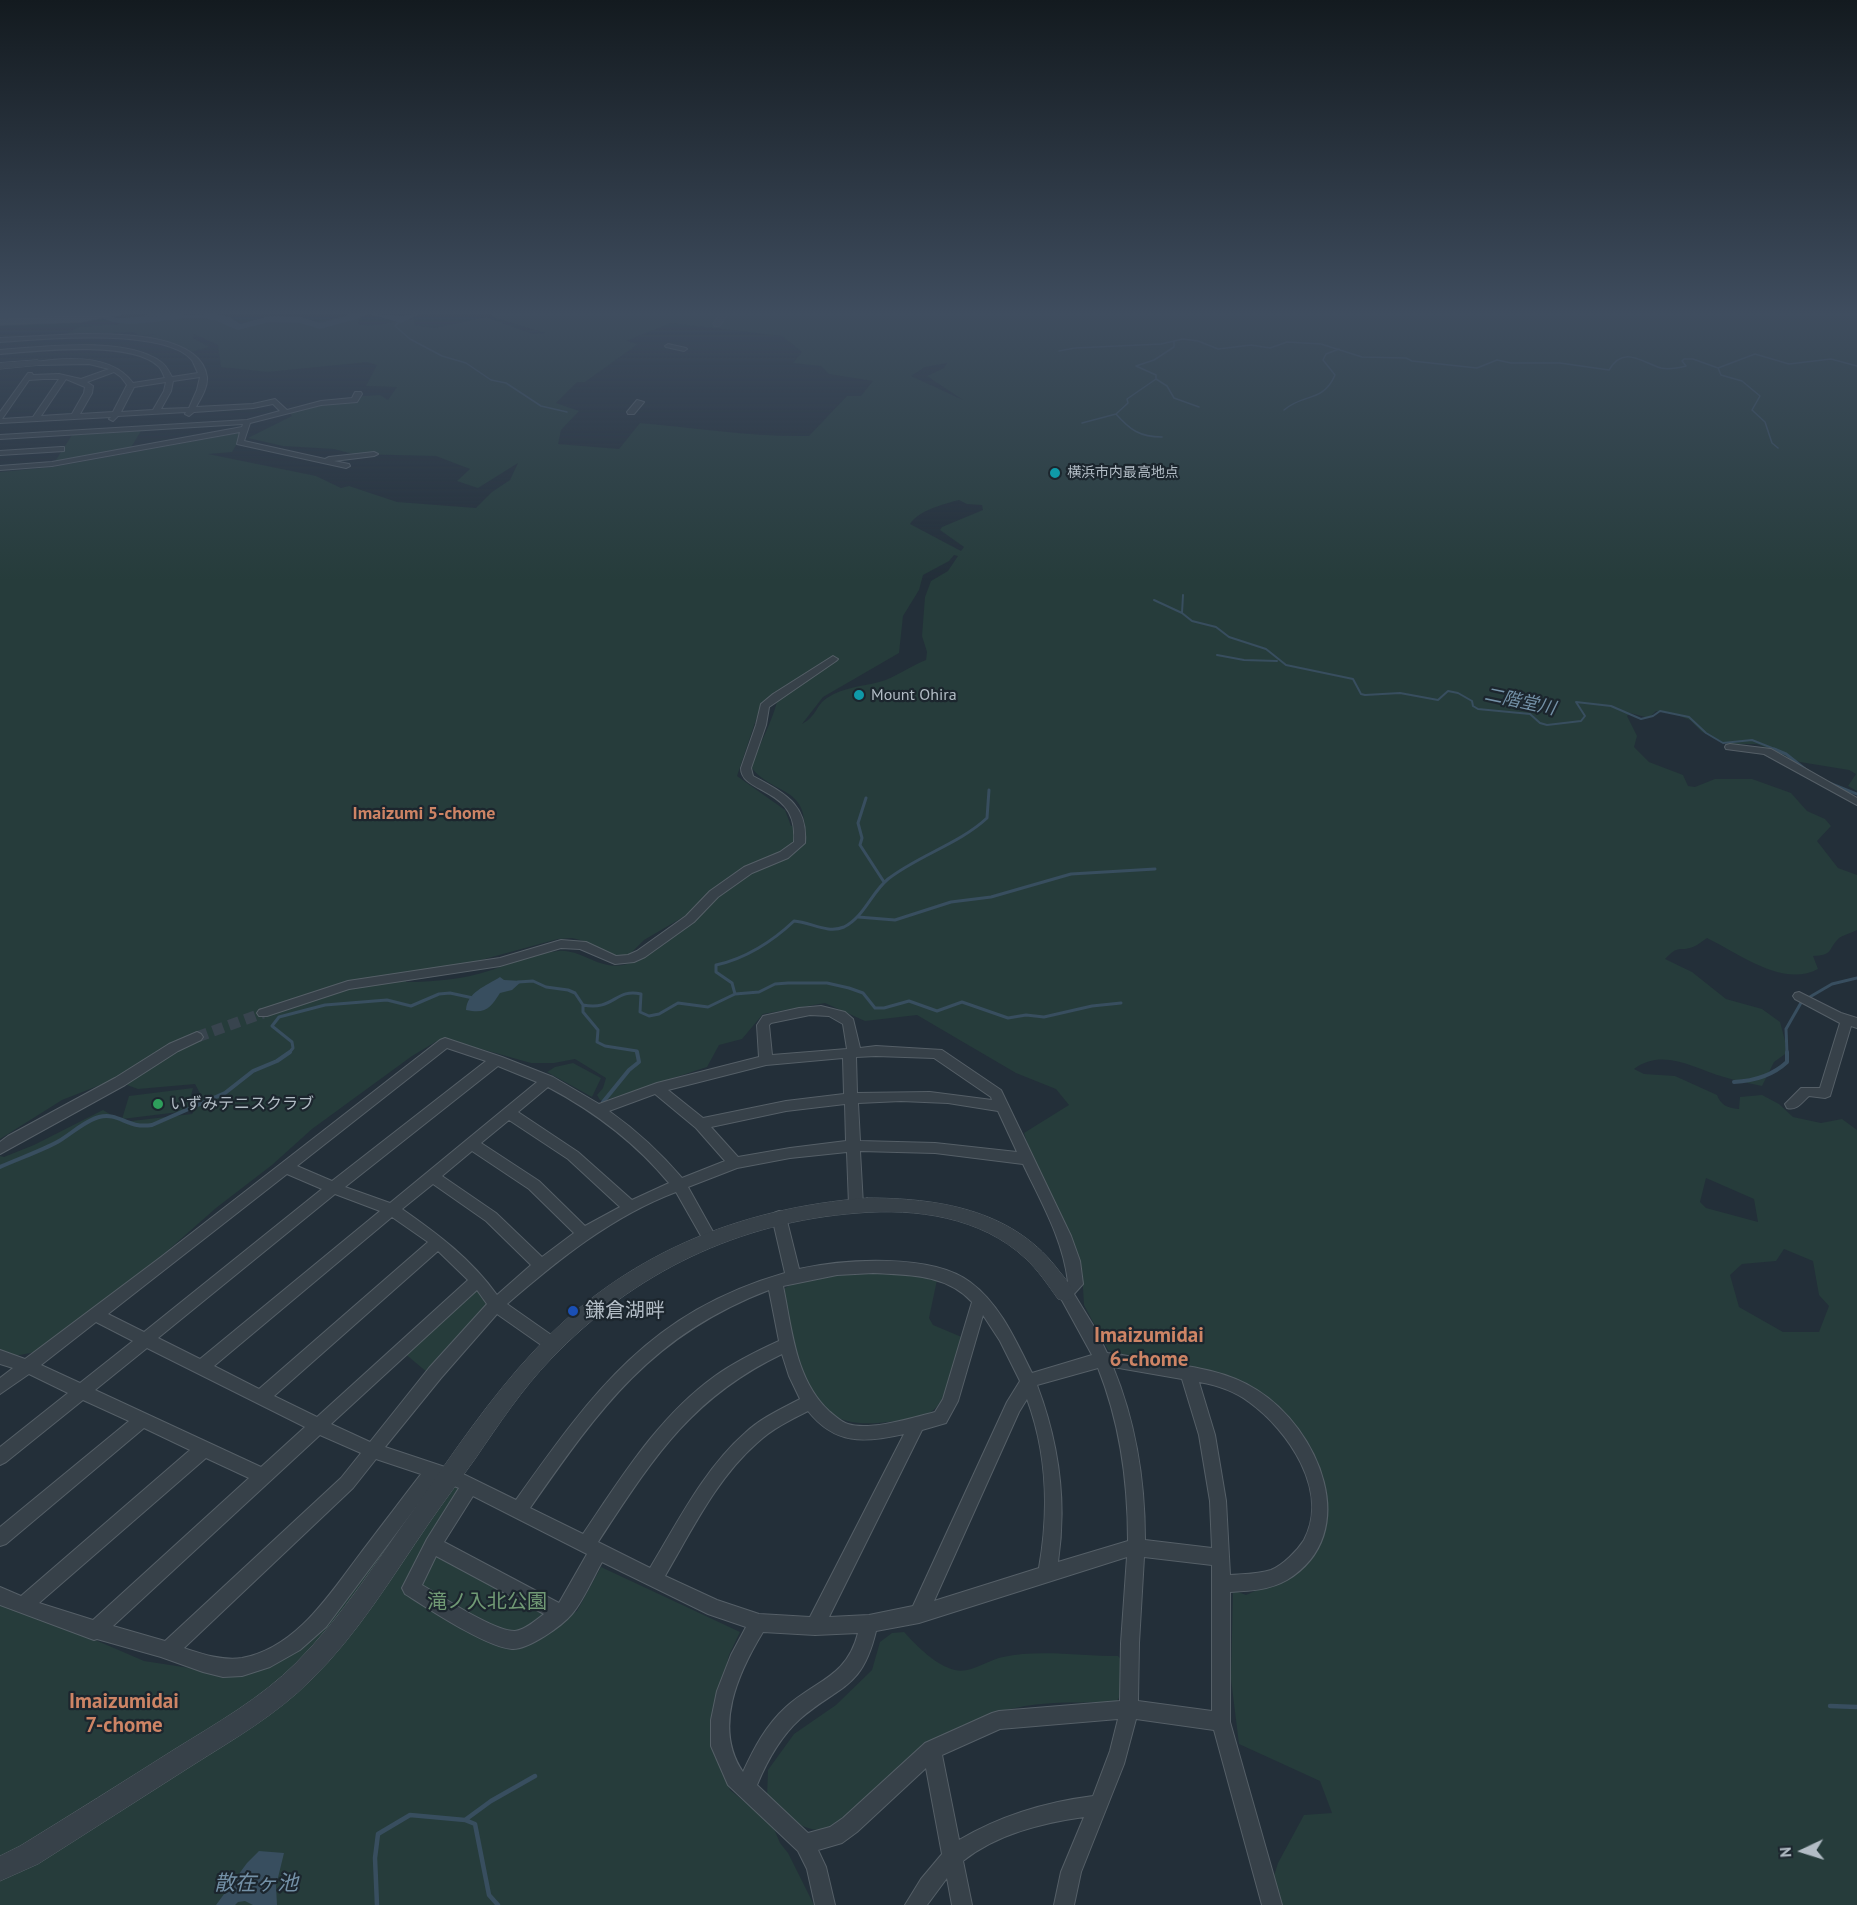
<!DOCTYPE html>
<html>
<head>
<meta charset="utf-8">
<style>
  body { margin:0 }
  #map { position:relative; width:1857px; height:1905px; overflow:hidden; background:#232f39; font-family:"PT Sans",sans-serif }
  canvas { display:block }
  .north { position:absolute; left:1773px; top:1821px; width:60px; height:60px; -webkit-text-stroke:4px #1c262e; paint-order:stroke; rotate:266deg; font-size:16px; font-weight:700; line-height:24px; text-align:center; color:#b2bcc5 }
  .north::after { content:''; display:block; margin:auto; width:21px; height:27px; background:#b2bcc5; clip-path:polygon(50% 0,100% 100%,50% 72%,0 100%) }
</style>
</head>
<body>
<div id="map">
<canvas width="1857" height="1905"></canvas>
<div class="north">N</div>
</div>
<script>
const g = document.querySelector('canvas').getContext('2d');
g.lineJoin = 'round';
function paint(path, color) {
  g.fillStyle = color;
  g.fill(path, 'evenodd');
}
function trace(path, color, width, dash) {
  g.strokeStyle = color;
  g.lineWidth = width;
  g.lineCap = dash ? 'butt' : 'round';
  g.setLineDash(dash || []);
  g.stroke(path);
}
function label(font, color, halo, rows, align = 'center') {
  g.font = font + ' "PT Sans","Noto Sans JP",sans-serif';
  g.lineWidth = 4.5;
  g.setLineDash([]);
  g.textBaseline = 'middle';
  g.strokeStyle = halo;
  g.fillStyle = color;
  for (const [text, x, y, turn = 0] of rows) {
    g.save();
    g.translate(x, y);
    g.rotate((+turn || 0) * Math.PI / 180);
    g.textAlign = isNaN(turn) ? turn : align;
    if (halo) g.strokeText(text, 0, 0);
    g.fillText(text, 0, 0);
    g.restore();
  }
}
const green = new Path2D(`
  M151,314h30l61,10 39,-8 34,6 40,-8h13l-7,3 -3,7c18,5 38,-5 57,-5l-1,6 20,3 52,-11 47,17 12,-1 -50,-15 -3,-4h1365v477l-9,-5 8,-12 -7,-4 -49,-8 -43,-18h-30l-25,-12 -12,-12 -13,-5 -21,-4 -7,7 -19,-5 -3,3 10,20 -3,11 15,15 34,13 5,11 7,1 20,-8h37l39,14 16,18 18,8 6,7 -14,15 21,27 19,7v55c-5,3 -14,5 -18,8 -12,12 -5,17 -26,18l5,13c-35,19 -80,-16 -111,-31 -5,3 -9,7 -14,9 -14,5 -14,-3 -28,12l27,13 34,27 36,10 18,13 8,30 -14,10 -12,24c-13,-3 -25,-5 -38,-9 -29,-8 -61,-30 -90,-8l10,5 31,2 42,19c4,10 10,13 22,14l1,-12 22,-2 17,9 14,13 28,6 21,-4 15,11v775h-577l-7,-26 5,-16 26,-48 28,-2 -12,-32 -81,-37 -8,-65 2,-89 13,5 38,-17 41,-75 -60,-104 -157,-49 -24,-45 -2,-34 -22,-56 -26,-51 -10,-31 45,-28 -13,-16 -40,-16 -99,-58 -52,6 -40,-18 -62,11 -21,25 -23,6 -12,22 -101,33h-6l-3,-5 6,-7 3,-10 -31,-19 -21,4h-23l-75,-21 -19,-1 -25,15 -100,73 -40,36 -56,43 -51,45 -129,99 -22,4 -14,-6v-194l4,1 30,-12 69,-35 20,12 69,-8 10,-17 -7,-13 -57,5 -25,-9 -51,20 -62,39v-667l53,-5 191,-35 -12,20 -24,2 108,22 25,12 8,-2 48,16 79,6 16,-16 18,-12 8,-17 -40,25 -21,-7 13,-12 -34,-13 -83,-2 -19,-5 -51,-3 -35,-8 44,-22 -2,-3 37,-9 25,-3 11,-5 17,-1 8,5 9,-13 -31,-1 11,-21 -10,-3 -99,10 -47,-5 -3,-22 -24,-11 -1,4 16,9 -18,5 -17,-8 -33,-7 15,-3 -17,2 -5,-4 -70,3 15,-8 41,-3 -3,-2zM671,323l111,13 20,16 -9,11 28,3 8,8 44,7 -12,15h-14l-38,40c-58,1 -111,-8 -169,-13l-21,26 -61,-5 3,-14 18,-19 -23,-8 21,-21h8l53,-38 -12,-3zM947,363l-3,5 -17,8 36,24 -52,-24 14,-9zM959,500l8,4 15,1 1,5 -41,17 -2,3 24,17 -3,4 -51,-27c9,-14 34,-20 49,-24zM954,555l4,1 -10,15 -17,10 -6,16 -3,39 5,16 -1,8c-16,6 -31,18 -47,22 -19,5 -35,5 -52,16 -12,8 -9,17 -25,26l21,-27 76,-44 4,-37 16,-26 4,-15 26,-14zM777,701c-4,19 -19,46 -26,66 23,30 59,17 53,72l-8,-14 -5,1 -6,-16 -48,-34 25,-74zM685,916v13c-20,13 -38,32 -62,36 -25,5 -41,-16 -65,-14 -31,3 -59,19 -88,25 -20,4 -44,6 -64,6l1,-8 41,-5 110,-30 14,-1 12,3 30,15 15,-1 15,-15zM1706,1178l48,21 4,23 -52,-14 -6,-6zM1784,1249l29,12 6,34 10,11 -10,26h-36l-44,-25 -9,-32 12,-11 34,-3z
  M141,431l-11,18 -76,14 18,-28z
  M573,1063l28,15 -9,19 -45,-25 8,-5z
  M193,1088l-6,23 -65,8 7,-23z
  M852,1273l49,1 36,6 -8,38 4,7 31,13c-7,20 -15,62 -33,74 -8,7 -25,8 -35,9 -45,6 -69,3 -91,-41 -13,-27 -17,-60 -23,-89 13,-14 52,-15 70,-18z
  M477,1285l12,19 -61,69 -25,-21z
  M434,1476l26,13 -56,100 111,58 62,-36 24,-44 139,65 -11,23 -16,63 17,72 42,34 8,19 8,10 26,52h-814v-306l144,62 98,15 72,-38z
  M431,1553l120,59 -42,26 -92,-49z
  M904,1632c14,15 31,33 51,38 15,4 33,-10 48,-13 34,-8 80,-1 115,-1l5,6 -2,33 -5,7c-30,1 -62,-1 -91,4 -45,8 -90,29 -124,59 -12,11 -57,58 -67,62 -28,11 -49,-12 -67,-30l1,-27 26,-36 42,-29 36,-35 8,-28 12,-9z`);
const water = new Path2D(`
  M500,977l4,3 18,1 -10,9 -12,3c-10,15 -13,21 -34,17 1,-18 20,-24 34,-33z
  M259,1851l25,2 -8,33 1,19h-24l-8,-4 -7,1 -3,3h-19l31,-42z`);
const streamFar4 = new Path2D(`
  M401,320l-6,6 15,13 32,17 24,7 25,17 15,3 35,23 26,6
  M1174,342v5l-20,13 -18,6 20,9v4l11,7 7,12 25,9
  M1059,351l16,-3 86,-4 22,-5 15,2 20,8 33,-4 19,3 17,-6 34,2 41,13 44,1 6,3 65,7 20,-8 14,3h49l49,7c15,-25 32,-8 52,-2 9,2 17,0 25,-2l-4,-5 2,-2h9l25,9 37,-14 34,10 42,-5 26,7
  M1718,368l3,7 21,6 18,15 -8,14 13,12 7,21 6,5
  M1284,410c19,-17 39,-7 51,-35l-12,-15 3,-6 13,-5
  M1116,414c14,16 24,23 46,23
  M1082,423l34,-9 12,-11 -1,-4 29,-20`);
const streamFar3 = new Path2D(`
  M1154,600l28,13 10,8 24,6 13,10 37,12 20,16 67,14 8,15 4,1 35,-2 38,7 10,-9 10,2 14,8 1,5 5,3 52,5 10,9 7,2 34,-4 4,-5 -9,-14 35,4 30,13 12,-3 7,-5 29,6 17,16 17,10 29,-3 25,10
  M1182,613l1,-18
  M1217,655l27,5 33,1`);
const streamFar2 = new Path2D(`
  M1774,749l12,5 19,15
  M1829,783l28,11
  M866,798l-8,25 4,15 -2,7 24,37
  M858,917l37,3 56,-18 40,-5 80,-23 84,-5
  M518,982l15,-1 13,6 22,3 7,3 8,12c31,6 32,-17 58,-11l-1,18 9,4 10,-2 19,-11 30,4 27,-13 24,-2 16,-8 13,-1h39l22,5 14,5 12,15h9l25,-7 28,10 25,-9 46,16 18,-3 18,2 48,-11 29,-3
  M735,994l-3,-11 -16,-11v-7c29,-6 57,-24 78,-44 17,1 33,13 50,6 20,-10 27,-34 44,-48 31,-24 71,-35 99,-61l2,-28
  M1808,998l24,-14 25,-6
  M583,1005v7l15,18 -1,12 8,4 32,5v2
  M289,1053l4,-5 -1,-6 -20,-16 7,-9 46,-12 62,-5 24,6 28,-12 11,-1 23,5
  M1787,1053l-1,-24 16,-28`);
const streamFar1 = new Path2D(`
  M1734,1082c20,-1 38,-6 53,-20v-10
  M603,1102l26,-32 10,-8 -2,-10
  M0,1167c20,-9 41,-16 59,-26 12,-7 27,-21 40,-24 21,-5 27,12 53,8l73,-32 28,-22 24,-10 13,-9`);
const stream = new Path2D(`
  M1830,1706l27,1
  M465,1820l10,4 14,71 9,10
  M377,1905l-2,-47 3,-24 32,-19 55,5 26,-19 44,-25`);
const river = new Path2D(`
  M0,314h78l-5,3 -73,3z
  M96,314h13l6,4 100,-4 15,3 10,7 29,-8 32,1 19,6 29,-7 -1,-2h10l2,4 -40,11 -20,-6 -31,-1 -31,8c-14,-5 -19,-10 -35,-12 -31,-3 -83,17 -107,-4z
  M369,314l32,2 19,-2 -19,9z`);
const minorTunnel = new Path2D(`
  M197,1037l66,-24`);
const minor = new Path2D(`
  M80,334c32,0 121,-2 127,43 1,10 -6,21 -11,30l57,-3 22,-5 12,11 34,-9 31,-3 3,-6h6l1,2 -5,8 -36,3 -71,18 -6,18 81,18 4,-2 45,-5 4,2 -4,2 -40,5 15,3 1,2 -4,2 -109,-24 3,-12 -188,34 -52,4v-4l52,-4 190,-35 1,-3 -243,15v-4l247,-15 33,-9 -7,-7 -20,4 -59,4 -5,4 -4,-2 1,-2 -68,4 -5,5 -4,-2 2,-2 -111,6v-11l28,-39h4l1,2 26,-1 22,5 28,-10 -20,-5 -51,1 -3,-2 1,-1c31,-5 76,-8 97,21l32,-5c-2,-4 -4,-10 -7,-12 -27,-26 -122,-15 -158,-12v-4c43,-3 125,-14 161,12 5,3 8,10 11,15l26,-4c-2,-4 -4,-9 -6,-13 -27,-33 -152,-21 -192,-18v-4zM114,372l7,5 6,8 -14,27 -33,2 12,-21 1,-7 -6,-4zM200,377l-3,13 -8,18 -28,1 10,-18 2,-10zM43,379h16l-26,38 -31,2 27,-39zM66,379l19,8 -1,6 -12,21 -31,2zM166,382l-2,9 -11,19 -32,2 13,-25z
  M668,344l18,4 1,1 -3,2 -18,-4 -1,-1z
  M637,400l7,2 -10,12h-6l-1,-2z
  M61,447h3v4l-64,4v-4z
  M833,656l5,3 -2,2 -67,46 -3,18 -15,43 2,8c30,17 55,27 52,67l-17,15 -36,15 -34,24 -24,25 -49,35 -11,5 -19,2 -35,-15 -19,-1 -61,18 -151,23 -82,27h-8l-2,-3 2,-3 89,-29 152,-23 61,-18 25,2 30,14 12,-1 9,-4 49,-35 24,-25 34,-24 36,-15 14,-10c5,-56 -53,-47 -53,-74l15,-43 5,-21 12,-10z
  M1730,744l41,5 86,49v7l-93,-51 -38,-5 -1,-2 1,-2z
  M1799,992l42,21 16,5v10l-6,-2 -21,70 -5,2 -16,-2c-7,6 -12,15 -22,12l-2,-4 16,-16h19l20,-65 -45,-24 -2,-3 2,-3z
  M821,1006l24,6 8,7 7,29 16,-2 66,4 59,40 70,146 9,25 3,23 -9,10 22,36 11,23c15,1 30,5 45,8 36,5 74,9 105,29 61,38 107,143 30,190 -17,10 -38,11 -57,12v130l52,183h-20l-48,-175 -78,-11 -12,45 -43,108 -7,33h-20l7,-33 23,-55c-42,6 -87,17 -121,44l9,44h-20l-5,-27 -20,27h-22l16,-26 21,-25 -16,-86 -69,64 -15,11 -24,7 8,17 9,38h-20l-8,-36 -9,-18 -70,-66 -17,-39v-26l6,-29 14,-36 15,-28 -38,-13 -106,-52c-9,16 -19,39 -30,52 -10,12 -44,36 -60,35 -26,-2 -83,-40 -107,-55l-3,-6 25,-49 32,-51 -22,-9 -111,148 -26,23 -30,17 -28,9 -19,1 -20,-5 -42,-15 -64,-18 -3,1 -94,-35v-18l21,9 169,-146 -46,-22 -138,116 -6,2v-19l129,-106 -46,-21 -77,62 -6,3v-18l68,-54 -39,-19 -29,20v-16l13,-10 -13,-4v-14l25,9 136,-102 279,-217 5,-2 57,19 51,20 46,27 58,-21 102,-26 -2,-32 6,-9 36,-8zM810,1015l19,1 14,8 4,25 -75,6 -3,-30 2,-2zM447,1048l39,13 -154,120 -35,-15zM876,1056l58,2 57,39 1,3 -62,-8 -73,1 -1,-36zM843,1058l1,36 -58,7 -83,17 -35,-28 98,-25zM498,1066l39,16 -147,121 -45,-16zM548,1087c47,25 87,55 121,96l-37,17 -54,-48 -60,-40zM655,1094l41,34 29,33 -43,17c-22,-26 -45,-47 -73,-67zM901,1101l47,2 50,8 19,41 -82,-9 -75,-2 -2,-38zM845,1104l1,37 -56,7 -52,9 -27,-30 75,-16zM509,1120l59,39 52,48 -35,19 -46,-45 -58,-38zM472,1151l57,38 45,44 -32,24 -46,-44 -54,-37zM860,1151l75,2 88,11c18,38 40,75 45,118l-10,11 34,62 -60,18c-16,-32 -32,-69 -62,-91 -38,-29 -127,-23 -171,-13l-13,-52 -2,-4 -5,-2 -5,2 -2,4 13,56c-135,39 -192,119 -269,227l-59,-29 -72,-24 56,-69 56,-64 50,35 5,2 5,-2 3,-5 -3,-5 -50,-35c51,-44 105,-88 169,-112l29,51 5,2 5,-2 2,-4 -29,-52 49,-19 53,-10 57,-6 2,53 2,4 5,2 5,-2 2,-4zM287,1174l35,15 -178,143 -36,-18zM433,1184l53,37 45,44 -34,30c-26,-36 -59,-61 -95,-86zM335,1194l45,17 -180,148 -42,-21zM392,1217l36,25 -169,147 -45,-23zM438,1251l30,29 -151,137 -43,-21zM873,1273c36,2 73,1 99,29l-29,97 -8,13c-23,6 -65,19 -87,12 -7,-2 -14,-9 -19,-13 -34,-32 -37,-82 -46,-125l54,-11zM477,1290l10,14 -58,64 -59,74 -39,-18zM769,1290l10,51c-22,10 -44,21 -64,35 -57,41 -94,102 -132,158l-53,-26c70,-100 121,-173 239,-218zM983,1315l17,26 20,40 -13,21 -94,204 -44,9 -40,2 93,-187 24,-7 12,-22zM96,1322l37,19 -53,42 -39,-18zM147,1348l158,79 -44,40 -166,-77zM782,1354l7,22 11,23c-19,10 -39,19 -55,34 -41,36 -67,89 -95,135l-52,-26c54,-82 92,-144 184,-188zM1113,1367l69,12 17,56 11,66 2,47 -67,-8c0,-60 -9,-117 -32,-173zM1098,1368c22,55 30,113 30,173l-70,21c9,-60 1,-119 -21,-177zM1199,1382c17,3 36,9 50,20 39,28 81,89 55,138 -7,11 -21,25 -33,30 -13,4 -28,4 -41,5l-4,-74 -11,-66zM1027,1399c20,54 22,113 12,169l-105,33 85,-189zM808,1411c27,34 56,32 96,23l-94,183 -51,-3 -42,-14 -52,-24c27,-46 52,-98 92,-133 15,-14 33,-23 51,-32zM320,1435l41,18 -20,25 -176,163 -52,-15zM206,1458l43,20 -156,142 -54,-17zM376,1459l45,15c-21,27 -41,54 -61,80 -31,41 -64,94 -118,104 -20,3 -40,-4 -58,-10l169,-160zM473,1496l114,58 -28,49 -115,-61zM436,1556l108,58c-8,6 -19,16 -29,17 -20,1 -74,-35 -93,-46zM1127,1557l-6,86 -1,58 -121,10 -7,2 -67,30 -82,75 -13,9 -22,6 -51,-48c10,-24 23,-48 43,-66 39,-34 62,-29 76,-88l43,-8zM1144,1557l68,8v146l-74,-10 1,-58zM763,1632l52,3 43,-2c-11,44 -42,47 -72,74 -20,18 -32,41 -43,65 -30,-44 -5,-99 20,-140zM1118,1719l-8,32 -17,45c-48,6 -93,20 -134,44l-17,-85 58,-26z
  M197,1032l4,2 2,3 -2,3 -23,11 -53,34 -125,69v-12l8,-6 107,-58 54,-34z`);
const tertiary = new Path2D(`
  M720,314h8l-8,12h-6l-1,-2z
  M38,360l4,3 -1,2 -41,4v-6z
  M867,1198c70,0 143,11 189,69 6,8 14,16 18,26l-2,6 -7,2 -7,-2c-10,-14 -20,-29 -33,-41 -44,-41 -109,-50 -167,-45 -119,9 -224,59 -307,146 -29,30 -52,65 -76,100 -15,21 -31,42 -46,64 -37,54 -71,111 -118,157 -35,35 -77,59 -118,85 -52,33 -103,66 -155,99l-38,17v-25l20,-10c52,-32 103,-64 155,-97 42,-26 86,-51 121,-86 47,-47 82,-104 121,-158 36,-52 73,-107 117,-154 89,-96 204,-143 333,-153z`);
const primary = new Path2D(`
  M93,314h28l-40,8 -81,3v-6z`);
const markers = [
  [1055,473,6,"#0f9aa8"],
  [859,695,6,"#0f9aa8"],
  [158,1104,6,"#2e9e5b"],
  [573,1311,6,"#1a4fb4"]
];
const farPoinames = [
  ["横浜市内最高地点",1067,473]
];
const poiNames = [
  ["Mount Ohira",871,695],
  ["いずみテニスクラブ",170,1104]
];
const waterNames = [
  ["二階堂川",1520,702,12]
];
const neighbourhoodNames = [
  ["Imaizumi 5-chome",424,814]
];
const nearPoinames = [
  ["鎌倉湖畔",585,1311]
];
const nearParknames = [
  ["滝ノ入北公園",487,1602]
];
const nearNeighbourhoodnames = [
  ["Imaizumidai",1149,1336],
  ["6-chome",1149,1360],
  ["Imaizumidai",124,1702],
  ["7-chome",124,1726]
];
const nearWaternames = [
  ["散在ヶ池",256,1884]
];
paint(green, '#263c3b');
paint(water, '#384e5f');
trace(streamFar4, '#384e5f', 1.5);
trace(streamFar3, '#384e5f', 2);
trace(streamFar2, '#384e5f', 3);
trace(streamFar1, '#384e5f', 4);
trace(stream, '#384e5f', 4.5);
paint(river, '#384e5f');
trace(minorTunnel, '#38444e', 11, [11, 6]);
trace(minor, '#555f67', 2);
trace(tertiary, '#555f67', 1);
trace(primary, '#404a52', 2);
paint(minor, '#374149');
paint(tertiary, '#374149');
paint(primary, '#556069');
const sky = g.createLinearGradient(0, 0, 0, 581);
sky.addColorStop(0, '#131a1f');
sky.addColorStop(0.54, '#3f4d5f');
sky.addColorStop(1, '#3f4d5f00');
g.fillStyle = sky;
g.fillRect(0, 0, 1857, 581);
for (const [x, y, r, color] of markers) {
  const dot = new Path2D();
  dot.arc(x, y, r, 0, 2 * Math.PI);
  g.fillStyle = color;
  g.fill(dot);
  trace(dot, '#1c262e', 2);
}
label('14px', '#b2bcc5', '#1c262e', farPoinames, 'left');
label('16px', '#b2bcc5', '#1c262e', poiNames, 'left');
label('italic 18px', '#7491a7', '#1c262e', waterNames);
label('bold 18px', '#cd8465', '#1c262e', neighbourhoodNames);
label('20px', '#b2bcc5', '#1c262e', nearPoinames, 'left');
label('20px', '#719a75', '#1c262e', nearParknames);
label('bold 21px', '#cd8465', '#1c262e', nearNeighbourhoodnames);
label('italic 21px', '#7491a7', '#1c262e', nearWaternames);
</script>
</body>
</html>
